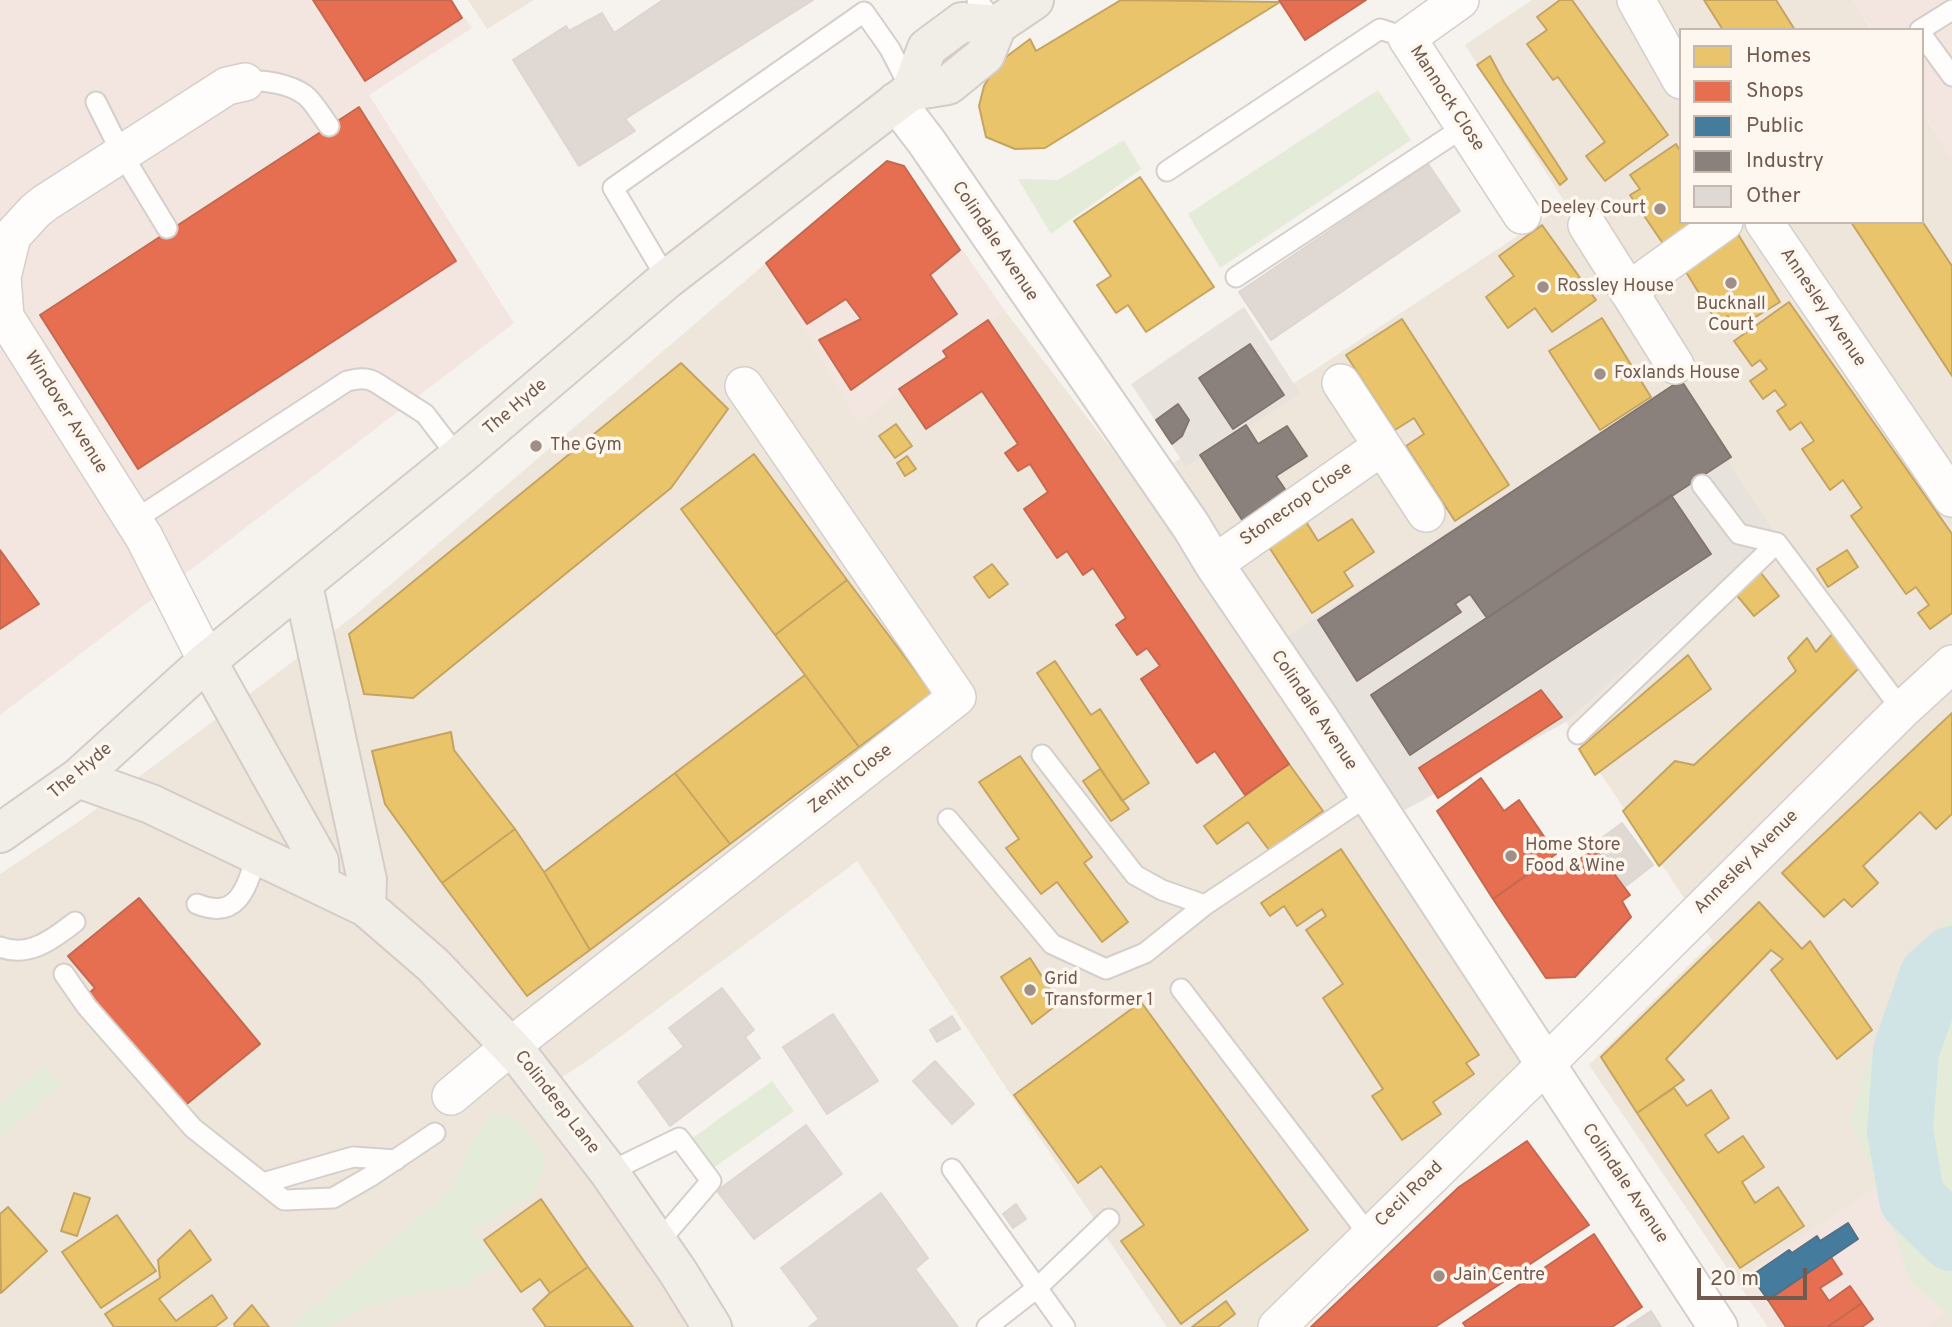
<!DOCTYPE html>
<html>
<head>
<meta charset="utf-8">
<style>
  body { margin:0 }
  #map { position:relative; width:1952px; height:1327px; overflow:hidden; background:#f6f2ed; font-family:Overpass,sans-serif }
  canvas { display:block }
  .legend { position:absolute; left:1679px; top:28px; width:245px; height:196px; box-sizing:border-box; background:#fdf7ef; border:2px solid #c5b8af; margin:0; padding:9px 12px; list-style:none; font-size:21px; color:#725a4f }
  .legend li { display:flex; align-items:center; gap:14px; height:35px }
  .legend b { width:35px; border:2px solid #c5b8af }
  .scale { position:absolute; left:1697px; top:1268px; width:110px; height:32px; box-sizing:border-box; border:4px solid #725a4f; border-top:0; padding-left:9px; font-size:21px; line-height:24px; white-space:nowrap; color:#725a4f; -webkit-text-stroke:5px #fdf7ef; paint-order:stroke }
</style>
</head>
<body>
<div id="map">
<canvas width="1952" height="1327"></canvas>
<ul class="legend">
<li><b style="height:19px;background:#e9c46a"></b>Homes</li>
<li><b style="height:19px;background:#e76f51"></b>Shops</li>
<li><b style="height:19px;background:#457b9d"></b>Public</li>
<li><b style="height:19px;background:#8a817c"></b>Industry</li>
<li><b style="height:19px;background:#dfd8d3"></b>Other</li>
</ul>
<div class="scale">20 m</div>
</div>
<script>
const g = document.querySelector('canvas').getContext('2d');
g.lineJoin = 'round';
function paint(path, color) {
  g.fillStyle = color;
  g.fill(path, 'evenodd');
}
function trace(path, color, width, dash) {
  g.strokeStyle = color;
  g.lineWidth = width;
  g.lineCap = dash ? 'butt' : 'round';
  g.setLineDash(dash || []);
  g.stroke(path);
}
function label(font, color, halo, rows, align = 'center') {
  g.font = font + ' Overpass,sans-serif';
  g.lineWidth = 7;
  g.setLineDash([]);
  g.textBaseline = 'middle';
  g.strokeStyle = halo;
  g.fillStyle = color;
  for (const [text, x, y, turn = 0] of rows) {
    g.save();
    g.translate(x, y);
    g.rotate((+turn || 0) * Math.PI / 180);
    g.textAlign = isNaN(turn) ? turn : align;
    if (halo) g.strokeText(text, 0, 0);
    g.fillText(text, 0, 0);
    g.restore();
  }
}
const residential = new Path2D(`
  M468,0h66l-47,29z
  M1532,0h321l18,30h-190v192h241v-110l30,47v876l-15,112 -201,134 -147,-216 124,-124 -147,-219 209,-187 -509,115 282,410 -267,267h-114l-160,-238 -150,-228 -270,200 -25,16 101,136 11,21 61,93h-735v-453l84,-56 271,-203 411,-352 93,160 146,-112 242,314 -95,-148 414,-273 -101,-159z
  M1952,1309v18h-28z`);
const commercial = new Path2D(`
  M0,0h451l21,28 -103,67 145,228 -514,392z
  M1853,0h99v159l-30,-48v-81h-50z
  M887,161l17,5 101,145 -146,113 -93,-161z
  M1937,1147l15,162 -28,18h-156l-32,-46z`);
const industrial = new Path2D(`
  M1244,307l56,86 -114,74 -55,-83z
  M1678,384l97,151 -209,187 -161,88 -36,-15 -104,-144z`);
const green = new Path2D(`
  M1378,90l33,50 -191,128 -32,-54z
  M1124,140l17,29 -90,65 -33,-55 40,1z
  M1952,913v405l-42,-37 -26,-80 -33,-82 17,-61 58,-64 -11,-32z
  M44,1066l17,19 -61,53v-34z
  M772,1081l22,30 -82,58 -21,-30z
  M491,1113l23,4 25,29 6,20 -6,17 -7,12 -59,35 24,35 -38,22 -51,8 -47,15 -32,17h-39l163,-139 16,-42z`);
const homes = new Path2D(`
  M1121,0l159,2 -235,146 -30,1 -29,-12 -7,-31 5,-20 14,-23 32,-24 6,12z
  M1560,0h12l96,135 -63,46 -19,-25 19,-14 -47,-65 -5,3 -26,-36 20,-14 -10,-13z
  M1704,0h72l19,30h-72z
  M1490,56l14,26 63,97 -7,6 -83,-120z
  M1676,144l5,8v70h29l-42,29 -38,-56 10,-6 -10,-14z
  M1140,177l74,110 -68,45 -18,-27 -12,8 -19,-28 14,-9 -37,-55z
  M1922,221l30,45v110l-101,-154z
  M1542,225l54,75 -44,32 -17,-24 -27,20 -22,-31 28,-21 -15,-20z
  M1736,231l44,71 -44,27 -8,-13 -11,6 -36,-58z
  M1789,302l163,232v79l-22,16 -12,-16 11,-8 -13,-18 -10,7 -55,-78 11,-8 -19,-28 -13,10 -28,-41 12,-8 -13,-19 -11,8 -13,-19 9,-6 -11,-15 -12,9 -13,-18 17,-12 -7,-9 -8,6 -18,-25z
  M1602,318l49,79 -51,33 -51,-79z
  M1402,319l107,166 -54,36 -49,-75 18,-12 -10,-16 -19,12 -49,-75z
  M681,363l47,46 -57,79 -258,210 -49,-4 -15,-60z
  M896,424l16,22 -17,12 -16,-22z
  M754,454l93,126 -72,55 -94,-126z
  M907,456l9,13 -11,7 -8,-13z
  M1352,519l22,33 -30,20 9,14 -41,27 -45,-69 38,-24 13,21z
  M1847,550l11,17 -30,20 -11,-18z
  M992,564l16,20 -19,14 -15,-21z
  M1761,573l18,23 -25,20 -19,-23z
  M847,580l85,113 -73,54 -84,-112z
  M1834,632l25,36 -200,198 -36,-55 52,-50 19,4 102,-94 -8,-13 19,-20 9,14z
  M1688,655l23,34 -116,86 -16,-26z
  M1055,661l36,54 9,-6 49,74 -27,18 -85,-128z
  M805,675l54,72 -129,97 -55,-71z
  M1952,713v101l-16,15 -16,-17 -57,54 15,17 -26,24 -8,-8 -20,18 -42,-44z
  M451,732l3,18 61,79 -73,54 -57,-79 -13,-53z
  M1020,756l72,101 -8,6 44,59 -26,20 -45,-60 -16,12 -35,-46 13,-9 -40,-57z
  M1289,764l34,47 -54,39 -21,-28 -31,22 -13,-18z
  M1100,769l29,40 -18,12 -28,-40z
  M675,773l55,71 -140,106 -46,-78z
  M515,829l29,43 46,78 -63,46 -85,-113z
  M1341,849l138,206 -13,8 8,11 -41,28 8,12 -39,26 -30,-44 11,-7 -60,-91 20,-14 -37,-54 20,-14 -4,-7 -25,17 -13,-20 -14,10 -9,-13z
  M1759,902l43,47 8,-8 62,89 -35,29 -66,-89 12,-11 -12,-9 -105,109 18,21 -47,33 -36,-56z
  M1030,958l29,45 -27,21 -31,-47z
  M1141,1002l167,228 -127,94 -60,-83 23,-16 -43,-59 -23,17 -64,-88z
  M1674,1088l13,18 24,-16 18,28 -24,17 13,18 25,-17 21,31 -22,15 13,21 23,-16 26,39 -64,42 -103,-155z
  M74,1193l16,5 -13,38 -16,-5z
  M541,1199l47,68 -38,26 -10,-14 -19,13 -37,-52z
  M8,1207l39,44 -46,42 -1,-79z
  M117,1215l39,56 -55,37 -39,-56z
  M190,1230l21,30 -52,39 17,22 36,-26 15,23 -12,9h-101l-9,-13 55,-36 -2,-18z
  M588,1267l45,60h-87l-13,-18 17,-16z
  M1226,1301l9,13 -17,13h-26z
  M252,1305l17,22h-34l-1,-3z`);
const shops = new Path2D(`
  M313,0h138l11,18 -97,63z
  M1279,0h87l-61,40z
  M359,107l97,154 -318,208 -98,-154z
  M887,161l17,5 56,84 -30,25 27,39 -106,76 -32,-50 42,-21 -15,-20 -39,25 -41,-61z
  M988,320l301,444 -44,31 -30,-44 -18,12 -56,-84 19,-13 -13,-18 -10,7 -21,-30 10,-7 -33,-50 -10,7 -16,-24 -10,7 -33,-49 24,-17 -18,-28 -12,7 -13,-18 13,-9 -36,-53 -56,38 -27,-40 48,-32 -4,-6z
  M0,550l39,54 -39,25z
  M1541,690l21,27 -124,81 -19,-30z
  M1481,778l23,33 15,-11 37,54 -63,45 -56,-88z
  M1596,849l34,46 -8,6 9,16 -56,60 -29,1 -53,-79 54,-38 10,12z
  M139,898l121,146 -78,64 -94,-114 7,-6 -27,-32z
  M1527,1141l62,84 -154,102h-124l148,-140z
  M1594,1234l48,73 -30,20h-146l-3,-4z
  M1831,1257l11,17 -22,14 9,13 21,-15 12,17 -35,24h-41l-18,-27z
  M1862,1303l11,16 -11,8h-35z`);
const public = new Path2D(`
  M1848,1223l10,16 -90,61 -17,-24 38,-26 3,3 25,-17 3,5z`);
const industry = new Path2D(`
  M1250,344l34,51 -51,34 -34,-51z
  M1681,380l50,77 -244,161 -17,-24 -15,10 6,8 -104,69 -39,-61z
  M1178,404l11,16 -7,16 -10,8 -16,-24z
  M1246,425l12,19 29,-18 20,30 -31,20 17,25 -45,28 -48,-74z
  M1671,495l40,59 -301,201 -39,-60z`);
const river = new Path2D(`
  M1952,959l-20,18 -26,74 -6,80 12,68 40,39`);
const building = new Path2D(`
  M663,0h150l-188,119 10,12 -56,35 -66,-106 53,-34 3,5 33,-18 12,20z
  M1428,164l32,47 -189,129 -32,-48z
  M1622,823l31,42 -27,21 -32,-42z
  M722,988l32,42 -9,7 15,21 -90,68 -32,-44 46,-35 -15,-19z
  M833,1014l45,67 -51,33 -44,-67z
  M952,1016l8,13 -23,13 -7,-12z
  M935,1061l39,43 -22,20 -39,-43z
  M806,1125l36,49 -88,65 -37,-48z
  M881,1193l47,65 -13,11 43,58h-149l10,-8 -38,-51z
  M1016,1204l10,15 -13,9 -10,-14z
  M1651,1311l10,16h-34z`);
const service = new Path2D(`
  M977,0l19,24
  M1920,30l32,-20
  M1922,35l30,41
  M245,82c18,-3 45,2 60,13 9,7 17,22 24,31
  M96,102l26,52 45,74
  M1167,171l213,-142 27,9
  M1236,277l228,-150
  M667,279l-54,-91 251,-176 26,37 21,41
  M1702,485l37,49 38,9 125,167
  M133,521l214,-140c10,-2 18,-4 28,1l50,32 33,43
  M1578,734l199,-191
  M1042,755l93,120 27,15 43,15
  M948,819l104,125 54,25 39,-16 60,-48 164,-110
  M197,904c42,17 50,-18 60,-50
  M0,947c29,11 53,-8 75,-25
  M64,974l23,33 106,121 91,72 49,-2 38,-22 64,-43
  M1181,989l188,246
  M952,1169l113,158
  M609,1172l70,-34 32,43 -53,62
  M263,1183l90,-26 43,3
  M987,1327l50,-39 72,-69`);
const minor = new Path2D(`
  M1460,0l-53,38 115,177
  M1636,0l45,80
  M1764,222l188,276
  M1587,225l88,140
  M1628,291l96,-69
  M1341,383l85,130
  M1214,564l167,-117
  M207,661l-63,-124 -139,-220 -3,-40 10,-41 23,-25 10,-8 182,-117 18,-4
  M451,1096l60,-50 446,-349 -213,-311
  M1277,1327l268,-262 357,-355 50,-46`);
const tertiary = new Path2D(`
  M896,102l30,39 265,385 23,38 106,156 398,607`);
const primary = new Path2D(`
  M911,91l16,-43 35,-26 35,3
  M303,585l64,295 -1,27
  M207,661l112,200 1,22
  M78,778l73,26 215,103 67,58 89,94 87,113 69,100 34,55
  M0,833l78,-55 129,-117 251,-204 209,-178 244,-188 37,-6 37,-30 12,-30 37,-25`);
const markers = [
  [1660,209,7,"#a08f86"],
  [1731,283,7,"#a08f86"],
  [1543,287,7,"#a08f86"],
  [1600,374,7,"#a08f86"],
  [536,446,7,"#a08f86"],
  [1511,856,7,"#a08f86"],
  [1030,990,7,"#a08f86"],
  [1439,1276,7,"#a08f86"]
];
const streetNames = [
  ["Mannock Close",1446,99,57],
  ["Colindale Avenue",994,242,56],
  ["Annesley Avenue",1822,308,56],
  ["The Hyde",516,408,-40],
  ["Windover Avenue",65,413,58],
  ["Stonecrop Close",1297,505,-35],
  ["Colindale Avenue",1313,711,56],
  ["The Hyde",81,772,-40],
  ["Zenith Close",851,780,-38],
  ["Annesley Avenue",1747,863,-45],
  ["Colindeep Lane",556,1103,52],
  ["Colindale Avenue",1624,1184,56],
  ["Cecil Road",1410,1195,-44]
];
const poiNames = [
  ["Deeley Court",1646,209,"right"],
  ["Rossley House",1557,287],
  ["Bucknall",1731,305,"center"],
  ["Court",1731,326,"center"],
  ["Foxlands House",1614,374],
  ["The Gym",550,446],
  ["Home Store",1525,846],
  ["Food & Wine",1525,867],
  ["Grid",1044,980],
  ["Transformer 1",1044,1001],
  ["Jain Centre",1453,1276]
];
paint(residential, '#eee5db');
paint(commercial, '#f3e5df');
paint(industrial, '#e8e2dd');
paint(green, '#e4ecd9');
paint(homes, '#e9c46a');
trace(homes, '#c5a462', 2);
paint(shops, '#e76f51');
trace(shops, '#c46950', 2);
paint(public, '#457b9d');
trace(public, '#527186', 2);
paint(industry, '#8a817c');
trace(industry, '#83756e', 2);
trace(river, '#d0e4e5', 66);
paint(building, '#dfd8d3');
trace(building, '#ded6d0', 2);
trace(service, '#d5cfcb', 23);
trace(minor, '#d5cfcb', 40);
trace(tertiary, '#d5cfcb', 42);
trace(primary, '#d5ccc8', 42);
trace(service, '#fefdfc', 19);
trace(minor, '#fefdfc', 37);
trace(tertiary, '#fefdfc', 38);
trace(primary, '#f1ede7', 38);
for (const [x, y, r, color] of markers) {
  const dot = new Path2D();
  dot.arc(x, y, r, 0, 2 * Math.PI);
  g.fillStyle = color;
  g.fill(dot);
  trace(dot, '#fdf7ef', 2.5);
}
label('18px', '#725a4f', '#fdf7ef', streetNames);
label('18px', '#725a4f', '#fdf7ef', poiNames, 'left');
</script>
</body>
</html>
